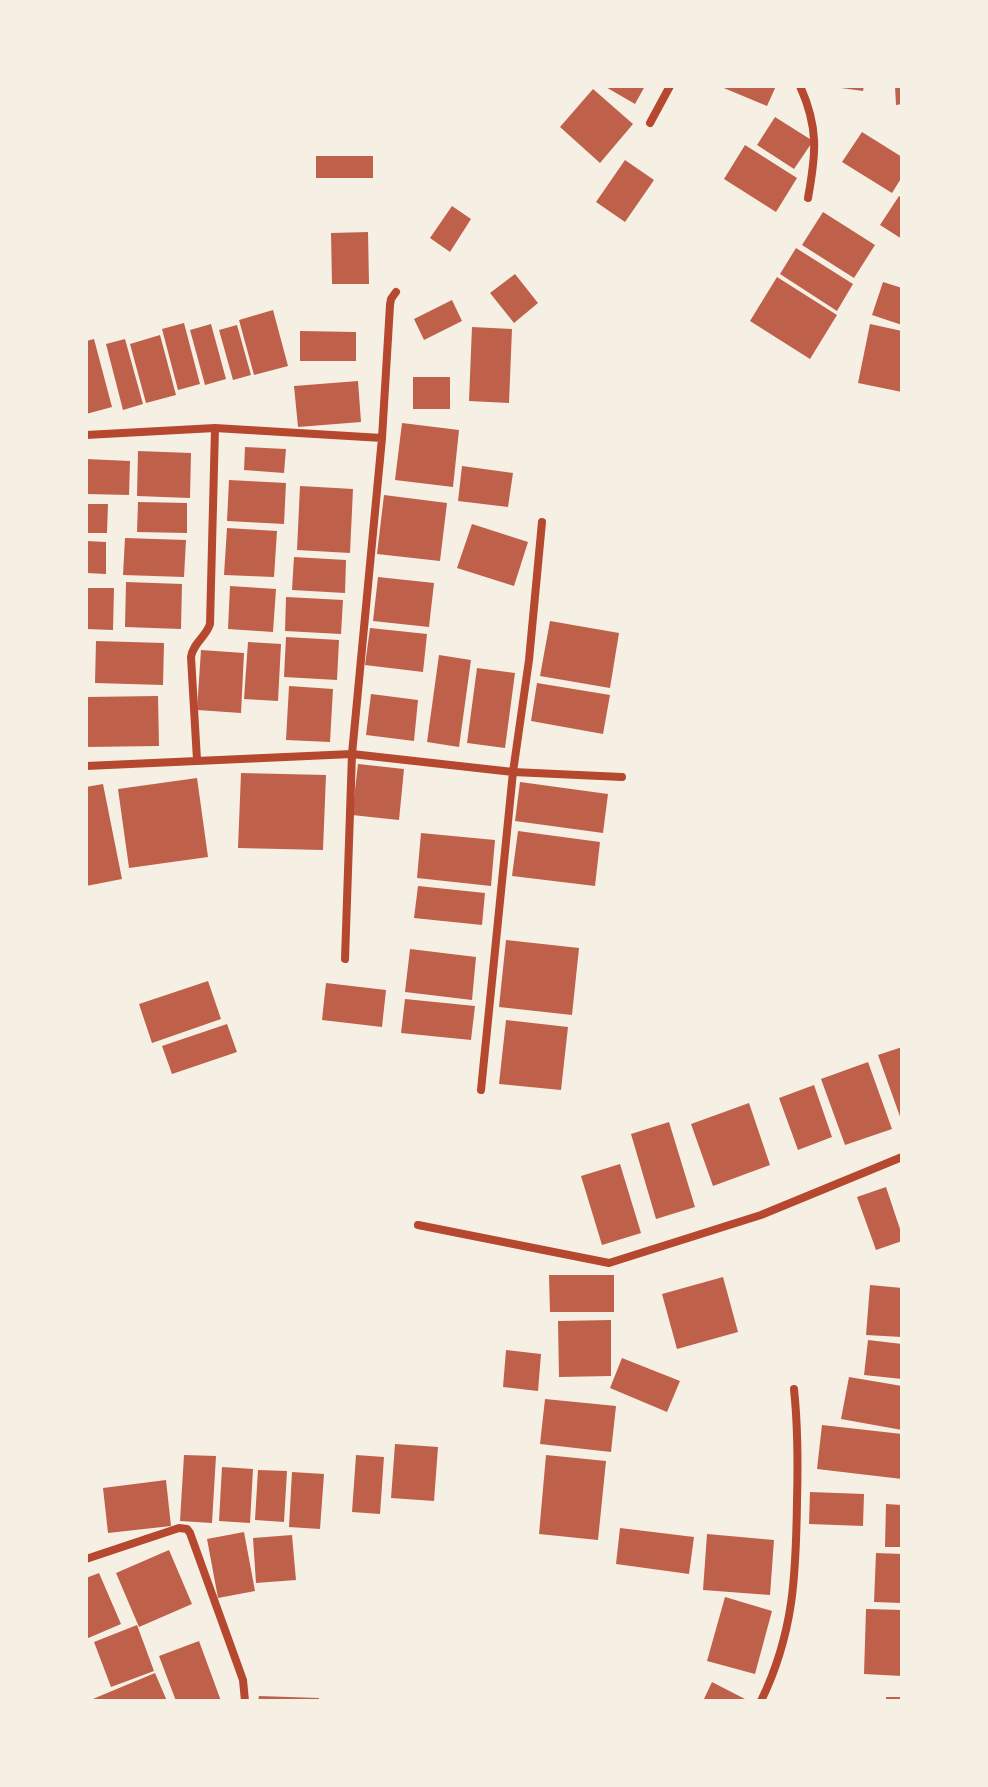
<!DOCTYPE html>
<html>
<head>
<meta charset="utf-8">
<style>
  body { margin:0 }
  #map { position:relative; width:988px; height:1787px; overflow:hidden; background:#f6efe4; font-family:Poppins,sans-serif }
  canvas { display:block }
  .frame { position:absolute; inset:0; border:88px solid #f6efe4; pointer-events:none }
</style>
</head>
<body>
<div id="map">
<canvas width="988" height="1787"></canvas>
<div class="frame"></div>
</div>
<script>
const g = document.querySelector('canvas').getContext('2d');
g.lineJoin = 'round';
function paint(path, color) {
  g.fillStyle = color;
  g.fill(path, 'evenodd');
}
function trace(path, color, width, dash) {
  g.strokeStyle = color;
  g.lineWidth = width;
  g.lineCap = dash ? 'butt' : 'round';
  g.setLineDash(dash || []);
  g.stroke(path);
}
const building = new Path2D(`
  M604,86h41l-10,18z
  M719,86h57l-9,20z
  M841,86h23l-1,5 -22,-3z
  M895,86h7v18l-6,1z
  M593,89l40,35 -33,39 -40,-36z
  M775,117l38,24 -19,28 -37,-24z
  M862,132l40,25v20l-10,16 -50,-31z
  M745,145l52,33 -21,34 -52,-33z
  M316,156h57v22h-57z
  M625,160l29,20 -29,42 -29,-20z
  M899,196l3,2v41l-22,-14z
  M452,206l19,13 -21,33 -20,-14z
  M823,212l52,33 -21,33 -52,-33z
  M368,232l1,52h-37l-1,-51z
  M796,248l57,36 -16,27 -57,-37z
  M515,274l23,29 -24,20 -24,-30z
  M777,277l60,38 -27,44 -60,-38z
  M883,282l19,6v37l-30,-10z
  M452,300l10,21 -38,19 -10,-21z
  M273,310l15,56 -34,9 -15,-55z
  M184,323l16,61 -22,6 -16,-61z
  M211,324l15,55 -21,6 -15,-55z
  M870,324l32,7v61l-44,-9z
  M237,325l14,50 -18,5 -14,-50z
  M472,327l40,2 -3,74 -40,-2z
  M300,331l56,1v29h-56z
  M160,335l16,60 -30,8 -16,-59z
  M94,339l18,68 -26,7v-73z
  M125,339l18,65 -20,6 -17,-66z
  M413,377h37v32h-37z
  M358,381l3,41 -63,5 -4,-41z
  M402,423l57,7 -6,57 -58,-7z
  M245,447l41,2 -2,24 -40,-3z
  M138,451l53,2 -1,45 -53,-2z
  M86,459l44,2 -1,34 -43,-1z
  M462,466l51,7 -5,34 -50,-6z
  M229,480l57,3 -2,41 -57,-3z
  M300,486l53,3 -3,64 -53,-3z
  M384,495l63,8 -7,58 -63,-7z
  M138,502l49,1v30l-50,-1z
  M86,504h22l-1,29h-21z
  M472,524l56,18 -14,44 -57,-18z
  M227,528l50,3 -3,46 -50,-2z
  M125,538l61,2 -2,37 -61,-2z
  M86,541l20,1v32l-20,-1z
  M294,557l52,3 -1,33 -53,-3z
  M378,577l56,6 -5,44 -56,-6z
  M126,582l56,2 -1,45 -56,-2z
  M230,586l46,3 -3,43 -45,-3z
  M86,588h28l-1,42 -27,-1z
  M286,597l57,3 -2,34 -56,-3z
  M550,621l69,12 -9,55 -70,-12z
  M370,628l57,6 -4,38 -58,-7z
  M286,637l53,3 -2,40 -53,-3z
  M96,641l68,2 -1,42 -68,-2z
  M248,642l33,2 -3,57 -34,-2z
  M201,650l43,3 -3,60 -44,-3z
  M439,655l32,5 -12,87 -32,-5z
  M477,668l38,5 -10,75 -38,-5z
  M537,683l73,12 -7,39 -72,-13z
  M289,686l44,3 -3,53 -44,-2z
  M371,694l47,6 -4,41 -48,-6z
  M158,696l1,50 -73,1v-50z
  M358,764l46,5 -5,51 -47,-5z
  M241,773l85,2 -3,75 -85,-2z
  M197,778l11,79 -79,11 -11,-79z
  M520,782l88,12 -5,39 -88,-12z
  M103,784l19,95 -36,7v-99z
  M518,831l82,11 -5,44 -83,-10z
  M421,833l74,7 -4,46 -74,-8z
  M418,886l67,7 -3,32 -68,-7z
  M506,940l73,8 -7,67 -73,-8z
  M410,949l66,8 -4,43 -67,-8z
  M208,981l13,38 -69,24 -13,-39z
  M326,983l60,7 -4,37 -60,-7z
  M405,999l70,7 -4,34 -70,-7z
  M506,1020l62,7 -7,63 -62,-6z
  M227,1024l10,28 -65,22 -10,-28z
  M902,1047v75l-24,-67z
  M868,1062l24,67 -47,16 -24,-66z
  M814,1085l18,52 -34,13 -19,-52z
  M749,1103l21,62 -57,21 -22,-62z
  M669,1122l26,85 -39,12 -25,-85z
  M620,1164l21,69 -39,12 -21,-69z
  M886,1187l16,48v6l-26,9 -19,-53z
  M549,1275h65v37h-64z
  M723,1277l15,55 -61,17 -15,-55z
  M870,1285l32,3v49l-36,-2z
  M611,1320v56l-52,1 -1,-56z
  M868,1340l34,4v35l-38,-4z
  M506,1350l35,4 -3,37 -35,-4z
  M622,1358l58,23 -13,31 -57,-24z
  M849,1377l53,9v44l-61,-11z
  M545,1399l71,7 -5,46 -71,-8z
  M822,1425l80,9v45l-85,-10z
  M395,1444l43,3 -4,54 -43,-3z
  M184,1455l32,1 -4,67 -32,-2z
  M356,1455l28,2 -4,57 -28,-2z
  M546,1455l60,6 -8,79 -59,-6z
  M222,1467l31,2 -3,54 -31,-2z
  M258,1470l29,1 -3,51 -29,-2z
  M292,1472l32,2 -4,55 -31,-2z
  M166,1480l5,46 -63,7 -5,-45z
  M810,1492l54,2 -1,32 -54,-2z
  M886,1504l16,1v42h-17z
  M620,1528l74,9 -5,37 -73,-10z
  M244,1532l11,59 -37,7 -11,-59z
  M707,1534l67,6 -4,55 -67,-5z
  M292,1535l4,45 -40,3 -3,-45z
  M169,1550l23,54 -53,23 -23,-54z
  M876,1553l26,1v49l-28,-1z
  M99,1573l22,51 -35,15v-61z
  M725,1597l47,14 -17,63 -48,-13z
  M866,1609l36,1v66l-38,-2z
  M137,1625l17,46 -43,16 -17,-45z
  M199,1641l22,60h-45l-17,-45z
  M155,1673l12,28h-79z
  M712,1682l33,17 -1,2h-41z
  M259,1696l60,2v3h-61z
  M886,1697h16v4h-16z`);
const minor = new Path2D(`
  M800,86c19,42 16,68 8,112
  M650,123l20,-37
  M86,435l129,-7 167,10
  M197,760l-6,-103c2,-14 15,-20 19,-33l5,-196
  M86,766l266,-12 161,18 109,5
  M345,959l7,-205 30,-316 8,-133 1,-6 5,-7
  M481,1090l32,-318 16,-112 13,-138
  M418,1225l191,38 152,-48 141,-58
  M86,1559l93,-31 8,1 3,4 53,147 2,21
  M761,1701c33,-68 35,-126 36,-200 1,-37 1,-74 -3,-112`);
paint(building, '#bf614a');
trace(minor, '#b5482f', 8);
</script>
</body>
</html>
